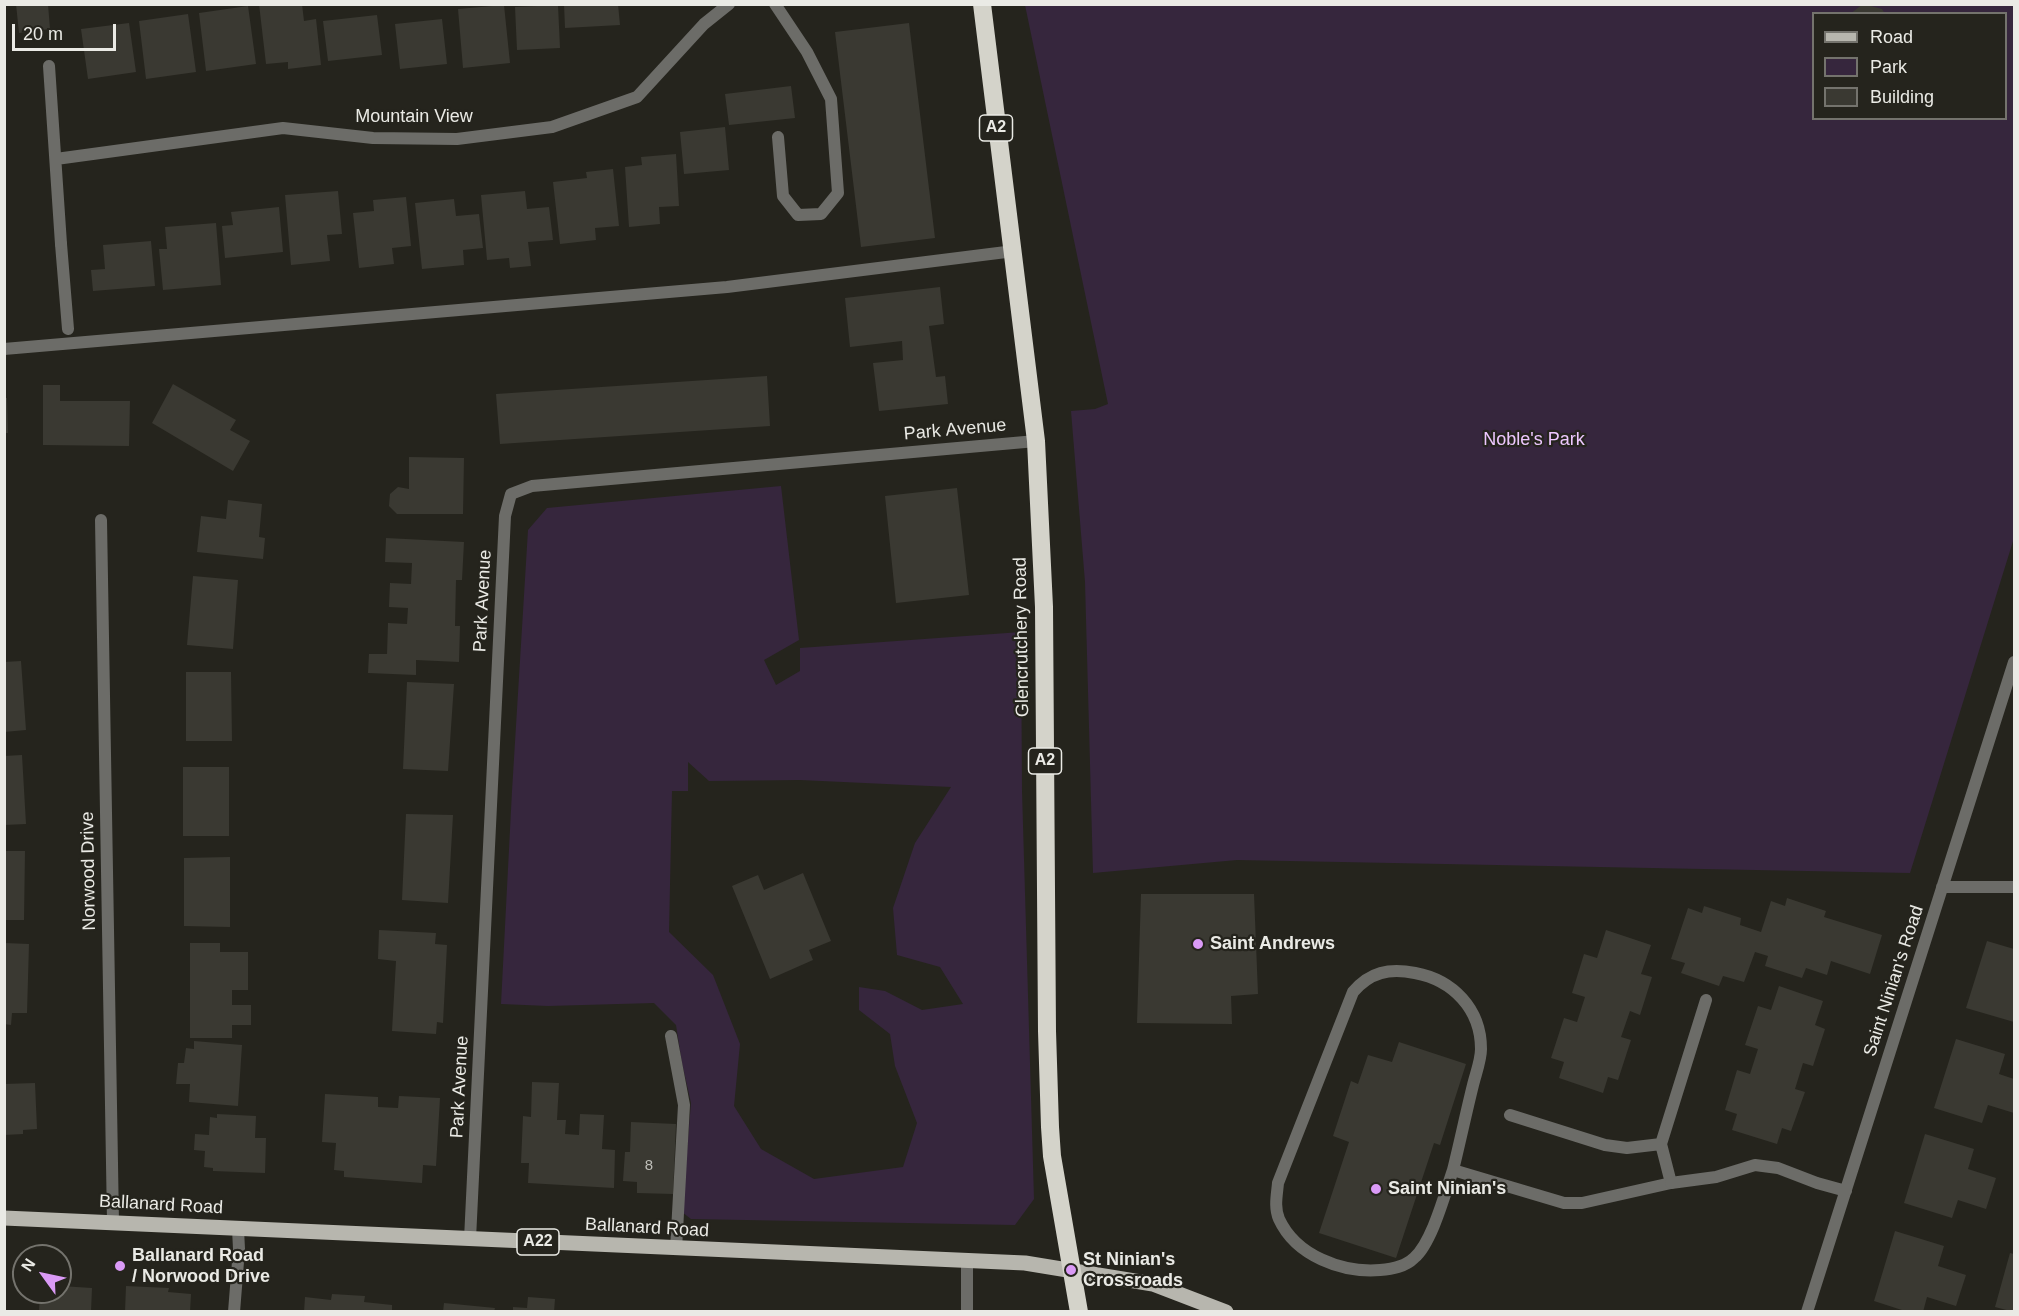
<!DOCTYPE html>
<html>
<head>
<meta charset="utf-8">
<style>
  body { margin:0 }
  #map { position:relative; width:2019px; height:1316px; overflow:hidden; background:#25241d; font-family:Helvetica,sans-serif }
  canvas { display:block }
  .frame { position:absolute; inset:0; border:6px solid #eaeae5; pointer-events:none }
  .legend { position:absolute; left:1812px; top:12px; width:195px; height:108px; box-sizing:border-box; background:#25241d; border:2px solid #74736d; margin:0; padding:8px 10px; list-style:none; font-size:18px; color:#eaeae5 }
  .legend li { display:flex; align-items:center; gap:12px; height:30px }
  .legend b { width:30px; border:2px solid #74736d }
  .north { position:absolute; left:12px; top:1244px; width:60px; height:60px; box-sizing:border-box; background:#25241d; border:2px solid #74736d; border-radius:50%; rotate:303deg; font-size:16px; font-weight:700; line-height:24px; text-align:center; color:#eaeae5 }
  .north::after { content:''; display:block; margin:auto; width:21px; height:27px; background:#da9af6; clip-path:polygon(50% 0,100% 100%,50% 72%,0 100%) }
  .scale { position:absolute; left:12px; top:24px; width:104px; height:27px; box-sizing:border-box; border:3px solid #eaeae5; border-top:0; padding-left:8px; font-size:18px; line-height:21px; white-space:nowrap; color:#eaeae5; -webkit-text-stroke:4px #25241d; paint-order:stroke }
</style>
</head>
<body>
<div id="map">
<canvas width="2019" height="1316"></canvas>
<div class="frame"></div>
<ul class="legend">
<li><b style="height:8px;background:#b7b6ae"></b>Road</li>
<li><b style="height:16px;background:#36263d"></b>Park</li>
<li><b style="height:16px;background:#3a3932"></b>Building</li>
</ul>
<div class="north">N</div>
<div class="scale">20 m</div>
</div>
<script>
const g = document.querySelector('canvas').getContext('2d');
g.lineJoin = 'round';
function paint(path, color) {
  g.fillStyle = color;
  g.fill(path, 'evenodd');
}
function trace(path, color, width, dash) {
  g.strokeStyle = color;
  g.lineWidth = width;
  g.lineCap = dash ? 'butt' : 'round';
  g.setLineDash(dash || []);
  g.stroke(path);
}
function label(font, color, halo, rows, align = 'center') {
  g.font = font + ' Helvetica,sans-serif';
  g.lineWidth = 4.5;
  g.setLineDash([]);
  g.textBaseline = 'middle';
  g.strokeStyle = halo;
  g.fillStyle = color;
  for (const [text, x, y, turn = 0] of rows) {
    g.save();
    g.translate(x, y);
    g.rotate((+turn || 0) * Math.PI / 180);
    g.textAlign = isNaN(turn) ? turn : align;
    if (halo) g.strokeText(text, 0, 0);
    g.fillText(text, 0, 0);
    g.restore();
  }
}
const green = new Path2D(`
  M1025,5h989v533l-104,335 -673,-13 -144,13 -8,-291 -14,-171 24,-2 13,-5zM1814,14h192v104h-192z
  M781,486l18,154 -35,20 12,25 24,-14v-23l221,-16 1,159 12,408 -19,26 -324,-6 -9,-7 9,-109 -9,-40 -6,-38 -22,-22 -106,3 -47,-2 11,-213 16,-261 19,-22zM688,762l21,19 91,-1 151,7 -36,56 -22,65 4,47 43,12 23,37 -41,6 -37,-19 -26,-4v23l31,24 5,32 22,57 -14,44 -89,12 -53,-30 -27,-43 6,-62 -27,-69 -44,-43 3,-141h16z`);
const building = new Path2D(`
  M16,4h32l2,25 -31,4z
  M259,4h43l2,17 12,-2 5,46 -33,4v-7l-22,2z
  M564,4h54l2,21 -55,3z
  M1863,4l19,5 3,5h-35z
  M504,5l6,58 -47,5 -5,-59z
  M558,5l2,43 -43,2 -2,-43z
  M248,6l8,58 -50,7 -7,-58z
  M188,14l8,58 -50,7 -7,-58z
  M377,15l5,40 -54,6 -5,-40z
  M442,19l5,45 -47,5 -5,-45z
  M129,23l7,49 -48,7 -7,-50z
  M909,23l26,215 -74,9 -26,-215z
  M791,86l4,32 -66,7 -4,-31z
  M725,127l4,43 -45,4 -4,-42z
  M676,154l3,52 -20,1 1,17 -31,3 -4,-60 17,-2 -1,-8z
  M613,169l6,57 -24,2 1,12 -36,4 -7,-62 34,-4 -1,-6z
  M338,191l4,43 -15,1 3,26 -39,4 -6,-70z
  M525,191l2,18 22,-2 4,33 -25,2 3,24 -21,2 -1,-10 -22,2 -6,-65z
  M406,197l5,49 -19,2 2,16 -35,4 -6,-55 21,-2 -1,-11z
  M454,199l2,17 23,-2 4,34 -20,2 1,15 -42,4 -7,-66z
  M279,207l4,45 -58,6 -3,-32 11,-1 -2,-13z
  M216,223l5,62 -58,5 -4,-41h8l-2,-22z
  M151,241l4,45 -62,5 -2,-21 14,-1 -2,-24z
  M940,287l4,37 -15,2 7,51 9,-1 3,28 -69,7 -6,-48 30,-3 -1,-19 -52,6 -5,-49z
  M767,376l3,50 -270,18 -4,-50z
  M173,384l63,36 -6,10 20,11 -17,30 -81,-48z
  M43,385h17v16h70l-1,45 -86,-1z
  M4,398h3l1,35h-4z
  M409,457l55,1 -1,56h-66l-8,-8 1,-12 8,-7 11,2z
  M957,488l12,107 -73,8 -11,-107z
  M228,500l34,4 -3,33 6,1 -2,21 -66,-7 4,-36 25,3z
  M386,538l78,4 -2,38h-6l-1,46h5l-1,36 -43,-2v15l-48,-2 1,-19h18l1,-31 19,1 1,-16 -19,-1 1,-24 21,1 1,-21 -27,-1z
  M193,576l45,4 -5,69 -46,-4z
  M21,661l5,69 -22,2v-70z
  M186,672h45l1,69h-46z
  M407,682l47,2 -6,87 -45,-2z
  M22,755l4,69 -22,1v-69z
  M183,767h46v69h-46z
  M406,814l47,1 -5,88 -46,-3z
  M4,851h21l-1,69h-20z
  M230,857v70l-46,-1v-68z
  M803,873l28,68 -22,9 4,10 -43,19 -38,-93 26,-11 6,15z
  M1141,894h113l4,100 -27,2 1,28 -95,-1z
  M1787,898l39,13 -2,6 58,18 -12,39 -39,-13 -4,14 -21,-7 -4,10 -37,-12 3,-10 -13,-4 -11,30 -21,-6 -4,10 -38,-13 4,-10 -14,-4 17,-51 14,5 2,-7 37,12 -1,7 21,7 10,-31 14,5z
  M379,930l57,3 -1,11 12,1 -4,78 -6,-1 -1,12 -44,-3 4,-70 -18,-2z
  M1606,930l45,15 -10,29 11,3 -12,38 -10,-4 -9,26 10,3 -13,40 -10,-3 -5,16 -44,-15 5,-16 -13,-4 13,-40 13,4 8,-25 -13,-4 12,-39 13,4z
  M1987,941l27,8v73l-48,-14z
  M4,943l25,1 -2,69h-15l-1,12 -7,-1z
  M190,943h30v9h28v38h-16v15h19v20h-19v13h-42z
  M1779,986l44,15 -8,24 10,4 -12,37 -10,-3 -8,26 10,3 -14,39 -9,-3 -5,16 -45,-14 5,-16 -12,-4 12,-40 13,4 8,-25 -13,-4 13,-39 13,4z
  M1956,1039l49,15 -6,20 15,5v34l-26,-8 -6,18 -48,-15z
  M194,1041l48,4 -4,61 -49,-4 1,-18h-14l2,-21h6l2,-15 8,1z
  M1399,1042l67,22 -26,81 -6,-2 -38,115 -77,-25 30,-91 -16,-6 18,-55 7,3 10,-29 24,7z
  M532,1082l27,1 -2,37h9l-1,14 14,1 1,-21 24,1 -2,34 13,1 -1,38 -86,-5 1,-20h-8l2,-47 8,1z
  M35,1083l2,46 -14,1v4l-19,1v-51z
  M325,1094l53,3v10l20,1 1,-12 41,2 -4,68 -13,-1 -1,18 -78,-6v-6l-10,-1 2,-27 -14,-1z
  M217,1114l39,2 -1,22h11l-1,35 -52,-2v-3l-9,-1 1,-16 -11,-1 1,-16 14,1 1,-18 7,1z
  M631,1122l45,2 -3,70 -36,-1v-11l-14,-1 2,-29h5z
  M1925,1134l49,15 -6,20 28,9 -10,31 -28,-9 -6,18 -48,-15z
  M1895,1231l49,15 -6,20 28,9 -10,31 -29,-9 -4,15h-15l-34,-11z
  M2010,1253l4,1v58l-19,-5z
  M61,1286l31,2 -1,24h-52l1,-20h20z
  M126,1286l43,2 -1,4 23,2 -1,18h-65z
  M332,1294l33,2 -1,6 28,3v7h-88l1,-15 26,3z
  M528,1297l27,2 -1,13h-41v-5l14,1z
  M444,1303l51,5 -1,4h-51z`);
const lane = new Path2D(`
  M775,4l32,48 24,47 7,94 -17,21 -23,1 -15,-19 -5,-59
  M61,244l7,85
  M4,349l723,-62 287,-36
  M671,1036l13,69 -8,144
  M1510,1115l95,30 22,3 34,-4
  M1453,1170c-8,23 -21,73 -39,88 -9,9 -22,11 -34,12 -38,3 -84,-14 -101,-51 -5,-12 -2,-24 -1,-36l75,-191c17,-20 36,-24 62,-19 38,7 66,36 66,76 0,11 -5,24 -8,36 -7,28 -13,57 -20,85l111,33h18l89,-20 -10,-39 45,-144
  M967,1261v51`);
const street = new Path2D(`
  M49,66l12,178
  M56,159l227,-31 90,10 84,1 95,-12 85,-30 67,-73 25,-20
  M101,520l12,702
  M1942,887h72
  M1671,1183l45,-6 39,-12 23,3 39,15 29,8
  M470,1239l35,-723 6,-22 21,-8 504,-45
  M234,1312l5,-63 -1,-20
  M1807,1312l207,-650`);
const primary = new Path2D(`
  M4,1218l1021,45 128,21 73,28`);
const highway = new Path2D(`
  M982,4l54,437 8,166 3,424 3,96 2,29 27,156`);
const markers = [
  [1198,944,6,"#da9af6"],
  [1376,1189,6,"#da9af6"],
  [120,1266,6,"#da9af6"],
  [1071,1270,6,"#da9af6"]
];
const numberNames = [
  ["8",649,1166]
];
const shields = [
  [996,128,33],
  [1045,761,33],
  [538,1242,42]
];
const shieldNames = [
  ["A2",996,128],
  ["A2",1045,761],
  ["A22",538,1242]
];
const streetNames = [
  ["Mountain View",414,117],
  ["Park Avenue",955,430,-5],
  ["Park Avenue",483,601,-87],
  ["Glencrutchery Road",1022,637,-91],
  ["Norwood Drive",89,871,-91],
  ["Saint Ninian's Road",1894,981,-72],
  ["Park Avenue",460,1087,-87],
  ["Ballanard Road",161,1205,3],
  ["Ballanard Road",647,1228,3]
];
const parkNames = [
  ["Noble's Park",1534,440]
];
const poiNames = [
  ["Saint Andrews",1210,944],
  ["Saint Ninian's",1388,1189],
  ["Ballanard Road",132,1256],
  ["/ Norwood Drive",132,1277],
  ["St Ninian's",1083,1260],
  ["Crossroads",1083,1281]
];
paint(green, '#36263d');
paint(building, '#3a3932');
trace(lane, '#6c6c68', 12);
trace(street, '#6c6c68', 12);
trace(primary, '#b7b6ae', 15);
trace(highway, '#d4d3ca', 18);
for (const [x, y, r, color] of markers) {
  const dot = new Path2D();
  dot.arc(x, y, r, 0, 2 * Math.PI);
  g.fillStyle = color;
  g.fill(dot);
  trace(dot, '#25241d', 2);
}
label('15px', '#bebeb8', null, numberNames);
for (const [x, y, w] of shields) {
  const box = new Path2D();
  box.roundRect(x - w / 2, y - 13, w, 26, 4.5);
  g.fillStyle = '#25241d';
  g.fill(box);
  trace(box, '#eaeae5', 1.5);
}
label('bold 16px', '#eaeae5', null, shieldNames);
label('18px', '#eaeae5', '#25241d', streetNames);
label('18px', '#edc7fe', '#25241d', parkNames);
label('bold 18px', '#eaeae5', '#25241d', poiNames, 'left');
</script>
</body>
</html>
